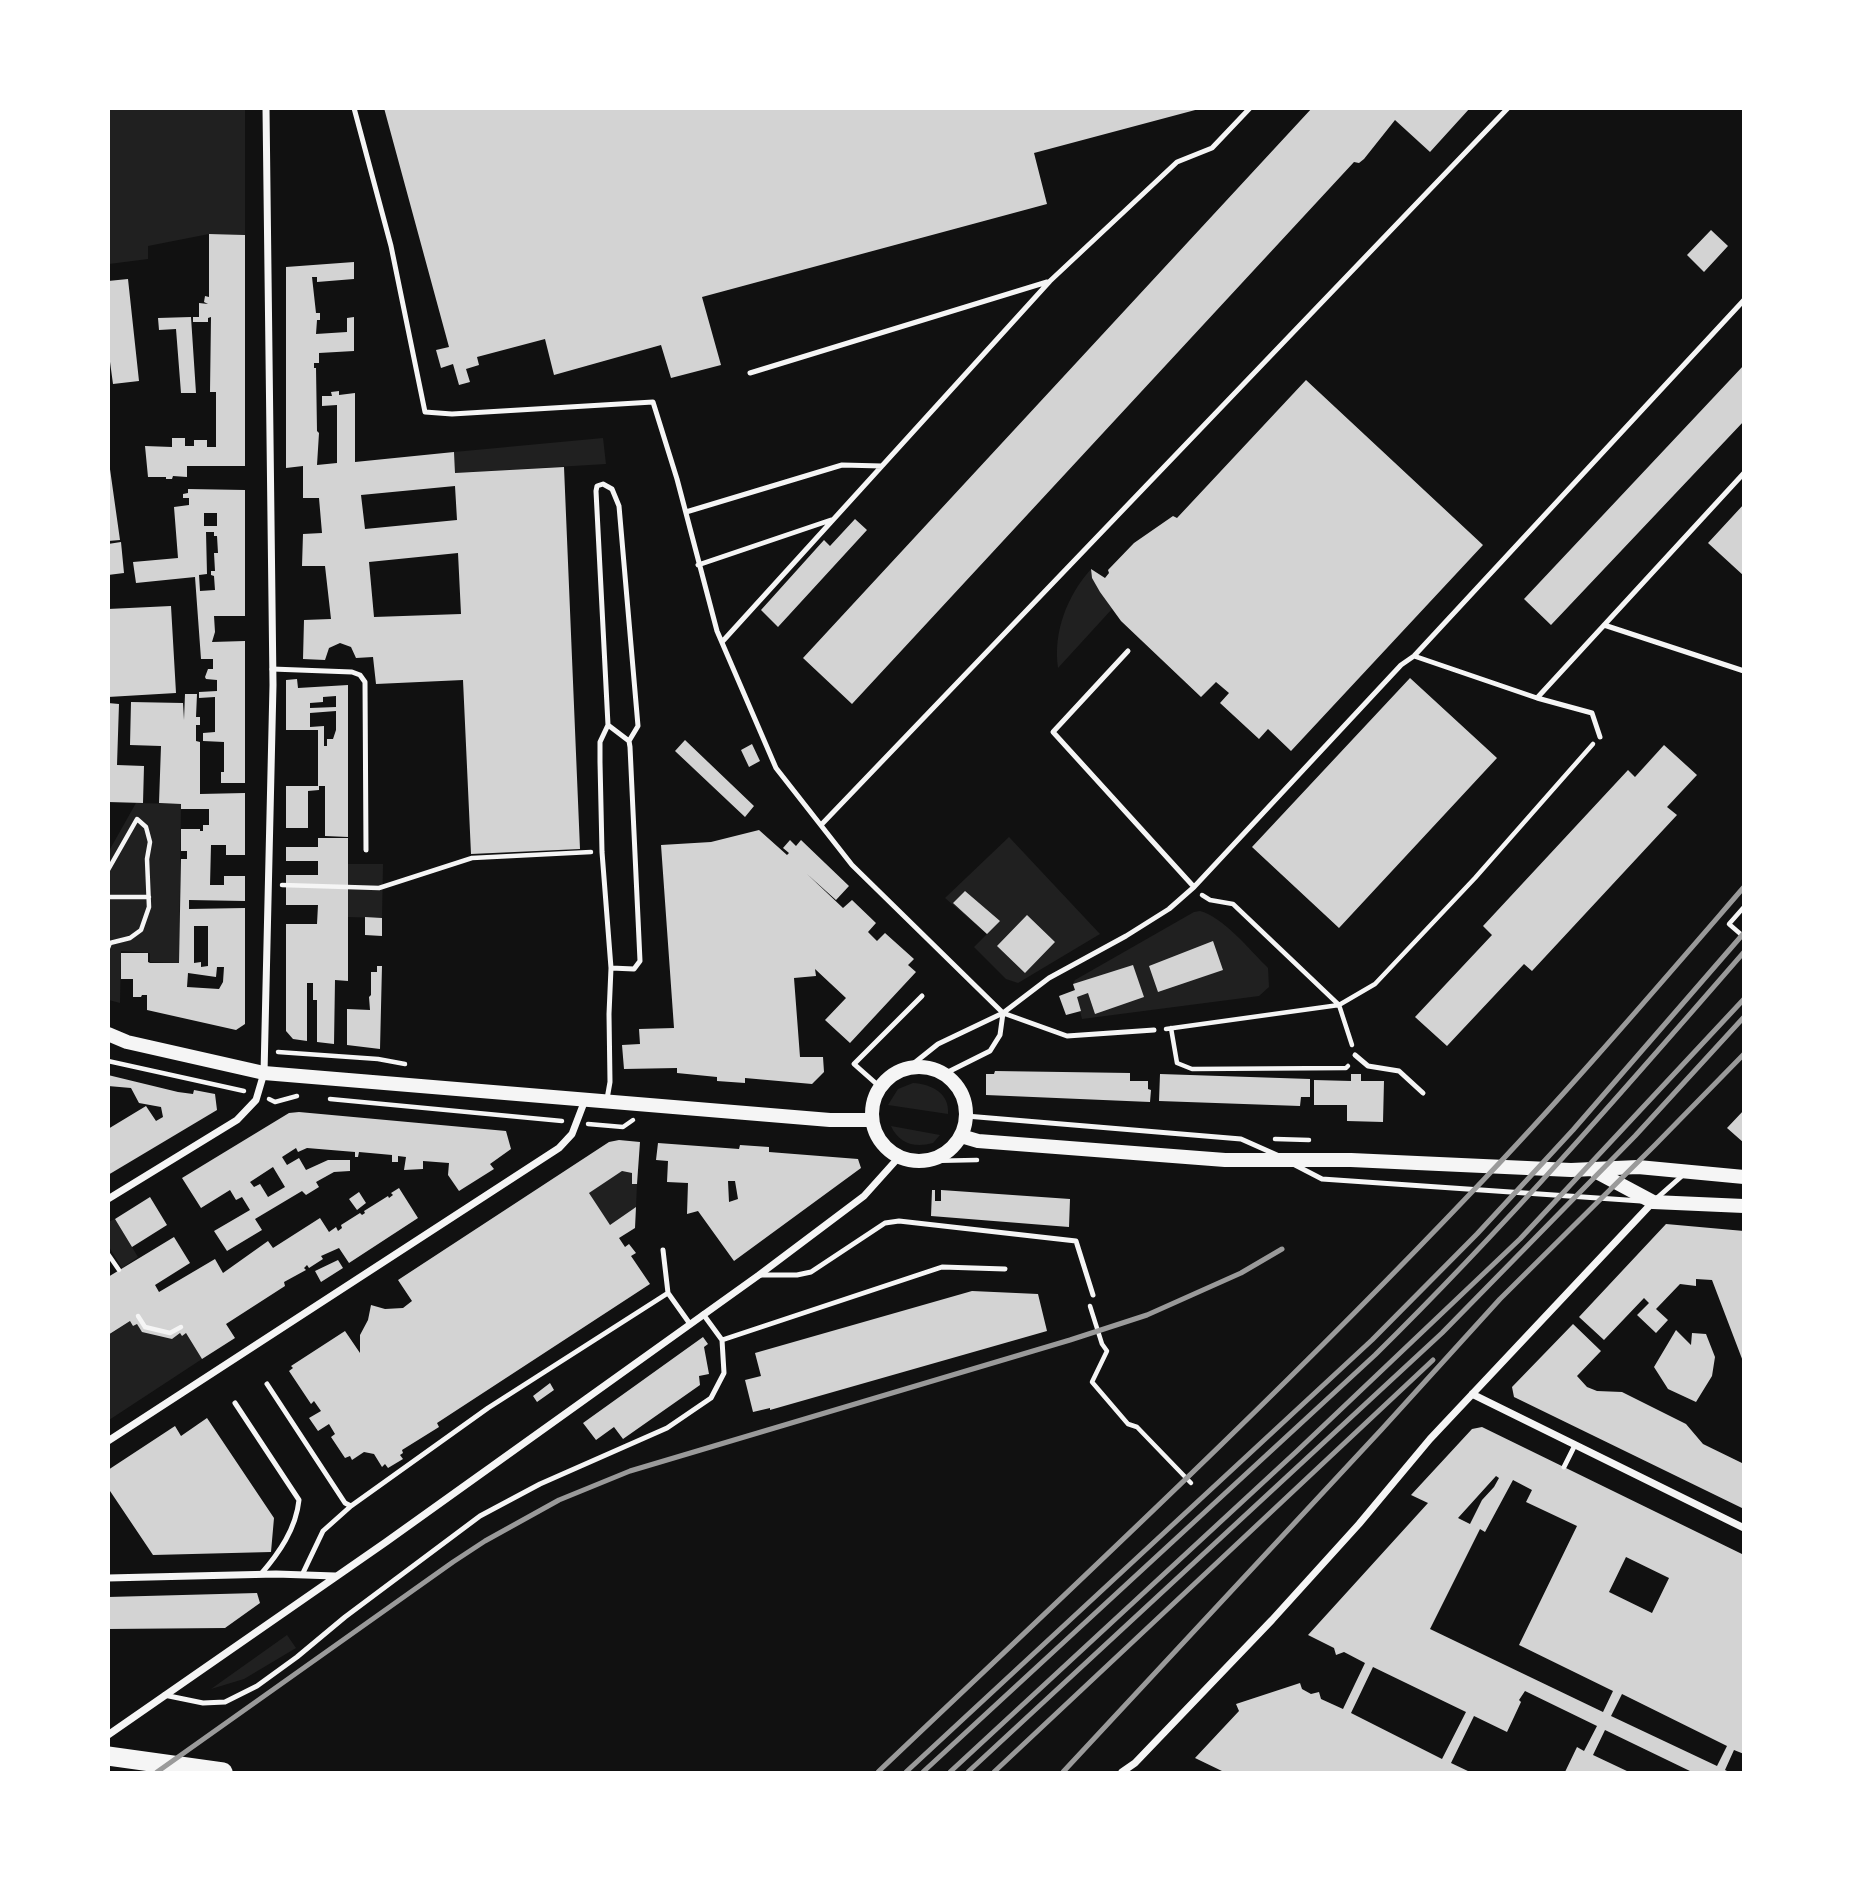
<!DOCTYPE html>
<html>
<head>
<meta charset="utf-8">
<style>
  body { margin:0 }
  #map { position:relative; width:1852px; height:1881px; overflow:hidden; background:#111; font-family:Barlow,sans-serif }
  canvas { display:block }
  .frame { position:absolute; inset:0; border:110px solid #fff; pointer-events:none }
</style>
</head>
<body>
<div id="map">
<canvas width="1852" height="1881"></canvas>
<div class="frame"></div>
</div>
<script>
const g = document.querySelector('canvas').getContext('2d');
g.lineJoin = 'round';
function paint(path, color) {
  g.fillStyle = color;
  g.fill(path, 'evenodd');
}
function trace(path, color, width, dash) {
  g.strokeStyle = color;
  g.lineWidth = width;
  g.lineCap = dash ? 'butt' : 'round';
  g.setLineDash(dash || []);
  g.stroke(path);
}
const green = new Path2D(`
  M108,109h137v126l-36,-1 -61,12v13l-39,5z
  M603,438l3,26 -151,9 -1,-21z
  M1091,569l1,9 20,31 -54,59c-5,-36 9,-72 33,-99z
  M136,803l45,1 -2,159 -29,-1v-9l-29,-2 -1,52 -11,-3v-149z
  M1009,837l91,97 -82,49 -12,-4 -32,-32 13,-13 -42,-36z
  M348,864h35l-1,54 -34,-1z
  M1200,911c22,5 51,40 68,57l1,19 -10,9 -177,23 -9,-35 2,-4 119,-68z
  M913,1083c18,1 37,10 35,31l-60,-9 10,-16z
  M891,1126l49,9 -7,8c-18,5 -34,1 -42,-17z
  M622,1171l10,2v11h5l-1,23 -26,18 -21,-32z
  M115,1219l23,38 -16,11 -13,-21 -1,-25z
  M130,1321l3,5 4,-2 35,15 8,-6 2,2 4,-2 16,26 -93,61v-85z
  M287,1635l9,13 -52,31 -33,10z`);
const building = new Path2D(`
  M384,108h815v1l-165,44 13,51 -345,93 19,68 -50,13 -10,-33 -107,30 -9,-36 -68,18 2,8 -13,4 4,13 -11,3 -6,-21 -12,4 -5,-18 13,-3z
  M1312,108h158l-40,44 -35,-32 -31,39 -5,4 -5,-1 -502,542 -49,-46z
  M1711,230l17,16 -24,26 -17,-17z
  M209,234l36,1v231h-58v11l-14,-1 -1,3h-6v-2h-18l-3,-31 27,1v-9h13v8h9v-6h13v7h9v-55h-6l1,-75 -3,1v4h-15v-5h6v-14l9,1 -4,-2 1,-6 4,1z
  M354,262v17l-37,3v-5h-5l4,36h4v7h-3l-1,14 31,-2v-14l7,-1v34l-35,2v10h-5v5h2l1,63 2,2 -2,32 20,-2v-58l-15,1v-10h10l-1,-4 8,-1v4l16,-2v69l99,-10 1,21 109,-6 16,382 -109,5 -8,-174 -87,4 -3,-27 -17,1 -5,-11 -11,-4 -11,5 -4,12 -22,-1 1,-39 27,-1 -6,-53h-23l1,-32 19,-1 -3,-35h-16v-32l-17,2v-201zM455,486l2,34 -92,9 -4,-34zM458,553l3,61 -87,3 -5,-55z
  M128,279l11,102 -26,3 -5,-37v-66z
  M191,317l5,76h-15l-5,-64 -17,1 -1,-12z
  M1744,365v56l-193,204 -27,-26z
  M1306,380l177,165 -192,206 -23,-22 -9,10 -39,-36 9,-10 -13,-11 -15,15 -80,-76 -21,-29 -8,-14 -1,-9 14,9 4,-5 -1,-3 26,-27 39,-27 4,2z
  M108,455l12,85 -12,1z
  M188,489l57,1v126h-31l1,16 -3,10 33,-1v142h-24v-11h3v-30l-21,-1v-8l12,-1v-35l-16,1v-6l18,-1v-11l-11,-1 -1,-2 3,-8h5v-10h-12l-6,-82 -59,6 -3,-21 45,-4 -4,-51 15,-2v-7h-6v-4l5,-1zM204,513h13v13h-13zM206,532h8v4h3l1,17h-4l1,18h-4v4l3,1 1,14 -15,1 -1,-16 8,-1z
  M1744,504v72l-36,-33z
  M855,519l12,11 -89,97 -17,-17 63,-70 6,6z
  M121,542l3,31 -16,2v-31z
  M171,606l5,87 -68,4v-88z
  M1410,678l87,80 -158,170 -87,-81z
  M297,679l1,9 50,-3v152l-23,-1v-50h-7v-56h-32v-50zM336,696v11l-26,1v-5l13,-1v-5zM336,711v19l-3,9h-6v7h-3v-20l-14,1v-14z
  M185,694h12l-1,23h4v8h-4v16l4,1v52l45,-1v62h-19v-10h-15l-1,40h14v-9h21v25l-56,-1v9l56,-1v116l-9,6 -89,-20v-15h-5l-1,2h-8v-18h-12v-26h27v9l2,1h29l2,-104h6v-8h-6v-22h19v2h3v-6h6v-16h-28v-5l-22,-1 2,-57 -31,-1 1,-43 52,1 1,17zM194,926h14v40l-7,1v-5l-7,1zM217,967h7l-1,15 -4,7 -32,-2 1,-14 28,4z
  M108,703l11,1 -2,61 27,1 -1,37 -35,-1z
  M685,740l69,66 -9,11 -70,-66z
  M752,744l8,17 -11,6 -8,-17z
  M1664,745l33,30 -30,32 10,8 -145,156 -8,-7 -77,82 -32,-29 77,-82 -9,-9 145,-156 7,7z
  M286,786h33v4l-11,1v37h-22z
  M759,830l28,25 2,-2 -6,-5 7,-8 6,6 5,-6 48,46 -13,14 -29,-26 36,34 9,-8 24,23 -8,9 9,9 8,-8 29,26 -6,6 8,7 -66,71 -25,-23 21,-22 -31,-29 1,7 -22,2 6,79h23l1,15 -12,12 -67,-6v5l-28,-2v-4l-40,-4v-5l-53,1 -2,-24 18,-1 -1,-15 35,-1 -13,-183 50,-3z
  M318,838h30v143l-13,-1 -1,64 -17,-2v-42h-4v-17h-6v58l-14,-2 -7,-8v-107h31l1,-19h-32v-30h32v-14h-32v-14h32z
  M965,891l35,30 -13,13 -34,-31z
  M1027,915l28,27 -30,31 -28,-27z
  M365,917l17,1v18l-17,-1z
  M1213,941l10,29 -65,22 -9,-26z
  M1133,965l11,32 -49,17 -7,-21 -11,4 4,14 -15,4 -7,-19 16,-6 -2,-6z
  M377,966h5l-2,83 -33,-4v-36l23,1 -1,-13 2,-2v-23h6z
  M995,1071l135,2v8h18v8l3,1 -1,12 -164,-7v-21h8z
  M1160,1074l150,5v18h-9l-1,9 -141,-5z
  M1351,1074h10v7h23l-1,41 -36,-1v-16h-33v-25l37,1z
  M108,1075l70,17 15,2 1,-4 21,4 2,16 -109,65v-46l38,-23 10,15 7,-4 -2,-10 -22,-4 -8,-15 -23,-2z
  M1744,1110v33l-17,-15z
  M299,1112l207,19 5,18 -21,15 4,5 -35,22 -11,-16 1,-12 -26,-2v8l-19,1 2,-13 -8,-1v6h-6v-7l-33,-3 -1,5h-3v-5l-48,-4 -9,4 -2,-4 -14,9 5,8 12,-7 7,12 22,-10h22v11l-16,1 -18,10 3,5 -13,8 -4,-4 -47,28 7,11 -35,21 -13,-20 36,-21 -8,-13 -6,3 -6,-10 -29,18 -19,-30 107,-65zM273,1167l12,20 -17,10 -8,-13 -6,3 -4,-5z
  M619,1140l21,2 -3,42h-5v-11l-10,-2 -33,22 21,32 26,-18 -1,21 -16,10 6,9 4,-3 7,9 -5,3 19,28 -213,139 2,4 -37,23 1,3 -3,2 3,4 -15,9 -3,-4 -3,3 -8,-13 -10,-2 -12,8 -2,-4 -5,2 -14,-21 4,-3 -6,-10 -11,7 -9,-13 12,-7 -7,-10 -3,3 -22,-33 4,-3 -2,-2 54,-35 15,22v-18l8,-15 3,-15 14,4 18,-1 9,-7 -14,-21 211,-138z
  M658,1143l81,6 1,-4 29,2v5l89,7 3,9 -127,93 -36,-50 -11,3 1,-31 -21,-1 1,-21 -12,-1zM728,1181h7l3,18 -9,3z
  M399,1188l19,30 -69,45 -10,-15 -18,8 2,3 -14,9 -2,-3 -3,3 2,2 -22,12 1,4 -59,38 9,14 -33,21 -16,-26 -4,3 -2,-3 -8,6 -30,-7 -5,-8 -4,2 -3,-5 -22,14v-58l66,-40 16,26 -35,22 4,7 56,-33 8,14 45,-32 5,7 47,-30 9,14 7,-5 2,4 4,-3 -1,-3 19,-12 2,2 3,-2 -1,-2 24,-15 1,2 4,-3 -2,-2z
  M932,1190h3v11h6v-11l129,9 -1,28 -138,-11z
  M359,1192l7,11 -9,7 -8,-11z
  M150,1197l17,28 -35,22 -17,-28z
  M1666,1224l78,7v133l-32,-84 -16,-1v7l-16,-2 -24,25 12,11 -12,13 -19,-18 12,-12 -5,-5 -40,42 -25,-23z
  M338,1260l5,8 -22,14 -6,-11z
  M972,1291l66,3 9,37 -277,79v-2l-17,4 -8,-32 16,-4 -6,-23z
  M1573,1324l28,27 -24,25 10,11 10,4 25,1 64,32 17,20 41,20v45l-230,-112 -2,-10z
  M1676,1330l15,15 1,-12 14,1 9,23 -3,19 -16,26 -28,-13 -14,-22z
  M703,1337l5,7 -4,3 5,27 -10,2 1,9 -77,54 -9,-12 -18,13 -13,-17z
  M550,1383l4,7 -17,12 -4,-6z
  M207,1418l67,100 -3,34 -118,3 -45,-67v-18l67,-44 6,10z
  M1482,1427l262,128v199l-10,-4 -9,20 4,2h-37l-87,-42 -12,25 36,17h-64l12,-25 7,4 13,-25 -72,-35 -6,9 2,2 -14,30 -33,-16 -23,47 19,9h-246l-29,-14 44,-47 -3,-7 64,-21 2,6 9,5 8,-2 2,7 22,10 22,-46 -21,-11 -8,3 -2,-7 -26,-13 120,-132 -17,-8 61,-66zM1496,1476l3,2 -5,9 -12,13 -12,24 -12,-6zM1513,1480l19,10 -6,12 51,24 -58,119 94,46 -10,21 -173,-83 50,-100 5,3zM1626,1557l43,21 -17,35 -43,-21zM1373,1667l93,45 -24,47 -91,-46zM1622,1694l105,52 -10,20 -106,-50z
  M257,1593l3,10 -35,25 -117,1v-32z`);
const path = new Path2D(`
  M108,870l29,-51 9,8 4,15 -3,17 2,48 -8,23 -11,8 -20,5 -2,5
  M282,885l97,3 93,-30 119,-6
  M1202,895l8,5 23,4 106,101 13,40
  M108,897h41
  M1744,907l-15,17 15,13
  M1171,1028l6,35 15,6 154,-1 2,-2
  M1166,1029l173,-24 36,-21 100,-106 118,-134
  M278,1052l100,7 27,5
  M108,1061l136,30
  M269,1099l6,3 22,-6
  M330,1099l232,22
  M588,1124l35,3 10,-7
  M1275,1139l34,1
  M929,1161l48,-1
  M108,1254l11,16
  M1090,1306l12,38 5,7 -15,31 36,42 9,3 54,56
  M138,1316l7,11 25,6 11,-6`);
const service = new Path2D(`
  M354,108l37,138 34,166 27,2 201,-12 24,77 40,152 59,137 76,97 151,148 64,23 87,-6
  M750,373l297,-91
  M686,512l156,-47 40,1
  M698,565l133,-45
  M1604,625l140,46
  M722,642l328,-361 127,-119 35,-14 38,-40
  M1128,651l-75,81 141,155
  M1414,656l123,42 55,15 8,24
  M272,669l80,3 8,3 5,7 1,168
  M1537,698l207,-225
  M608,725l-8,17v20l2,90 9,116
  M821,825l687,-717
  M1355,1055l13,11 31,5 24,22
  M908,1068l30,-24 65,-31 46,-35 77,-42 43,-27 25,-22 207,-222 13,-9 330,-356
  M944,1074l46,-23 10,-16 3,-22
  M880,1087l-26,-23 68,-68
  M607,1099l3,-17 -1,-68 2,-46 23,1 6,-8 -10,-214 -1,-6 -21,-16 -12,-234 1,-5 6,-2 9,5 7,17 19,220 -9,15
  M966,1116l275,23 36,16
  M1295,1165l27,14 319,22
  M1657,1198l26,-23
  M663,1250l5,43 22,31
  M759,1275h38l14,-3 74,-49 14,-2 177,20 17,54
  M722,1340l220,-73 63,2
  M267,1384l78,119 6,3 137,-98 180,-115
  M235,1403l64,97c-3,29 -20,53 -38,74
  M1564,1467l11,-22
  M302,1575l21,-44 28,-25
  M164,1695l39,8 22,-1 32,-16 40,-29 48,-40 135,-101 60,-32 127,-56 44,-30 13,-25 -2,-33 -19,-26`);
const minor = new Path2D(`
  M108,1199l129,-79 19,-20 8,-27 9,-388 -7,-577
  M1472,1394l272,134
  M108,1441l451,-293 13,-14 13,-34
  M108,1578l168,-4 59,2
  M108,1735l278,-193 373,-267 105,-79 35,-39
  M1122,1772l13,-9 137,-143 87,-96 71,-85 223,-237`);
const secondary = new Path2D(`
  M108,1034l19,8 137,31 566,47h42
  M872 1114a47 47 0 1 1 94 0a47 47 0 1 1-94 0Z
  M961,1136l17,5 247,19h126l220,10 67,-3 106,10
  M1595,1171l58,31 91,4`);
const trunk = new Path2D(`
  M108,1756l115,16`);
const rail = new Path2D(`
  M157,1772l296,-210 32,-21 74,-41 71,-29 440,-131 77,-25 94,-42 41,-24
  M878,1772c200,-190 402,-378 592,-578 95,-99 184,-203 274,-307
  M906,1772l466,-432 105,-106 96,-104 171,-197
  M923,1772l452,-417c130,-128 249,-265 369,-403
  M950,1772l347,-321 223,-212 224,-240
  M968,1772l474,-439 193,-197 109,-119
  M994,1772l439,-412
  M1063,1772l319,-343 118,-130 155,-154 89,-91`);
paint(green, '#202020');
paint(building, '#d3d3d3');
trace(path, '#f5f5f5', 4.5);
trace(service, '#f5f5f5', 5);
trace(minor, '#f5f5f5', 7);
trace(secondary, '#f5f5f5', 14);
trace(trunk, '#f5f5f5', 19);
trace(rail, '#9a9a9a', 5);
</script>
</body>
</html>
